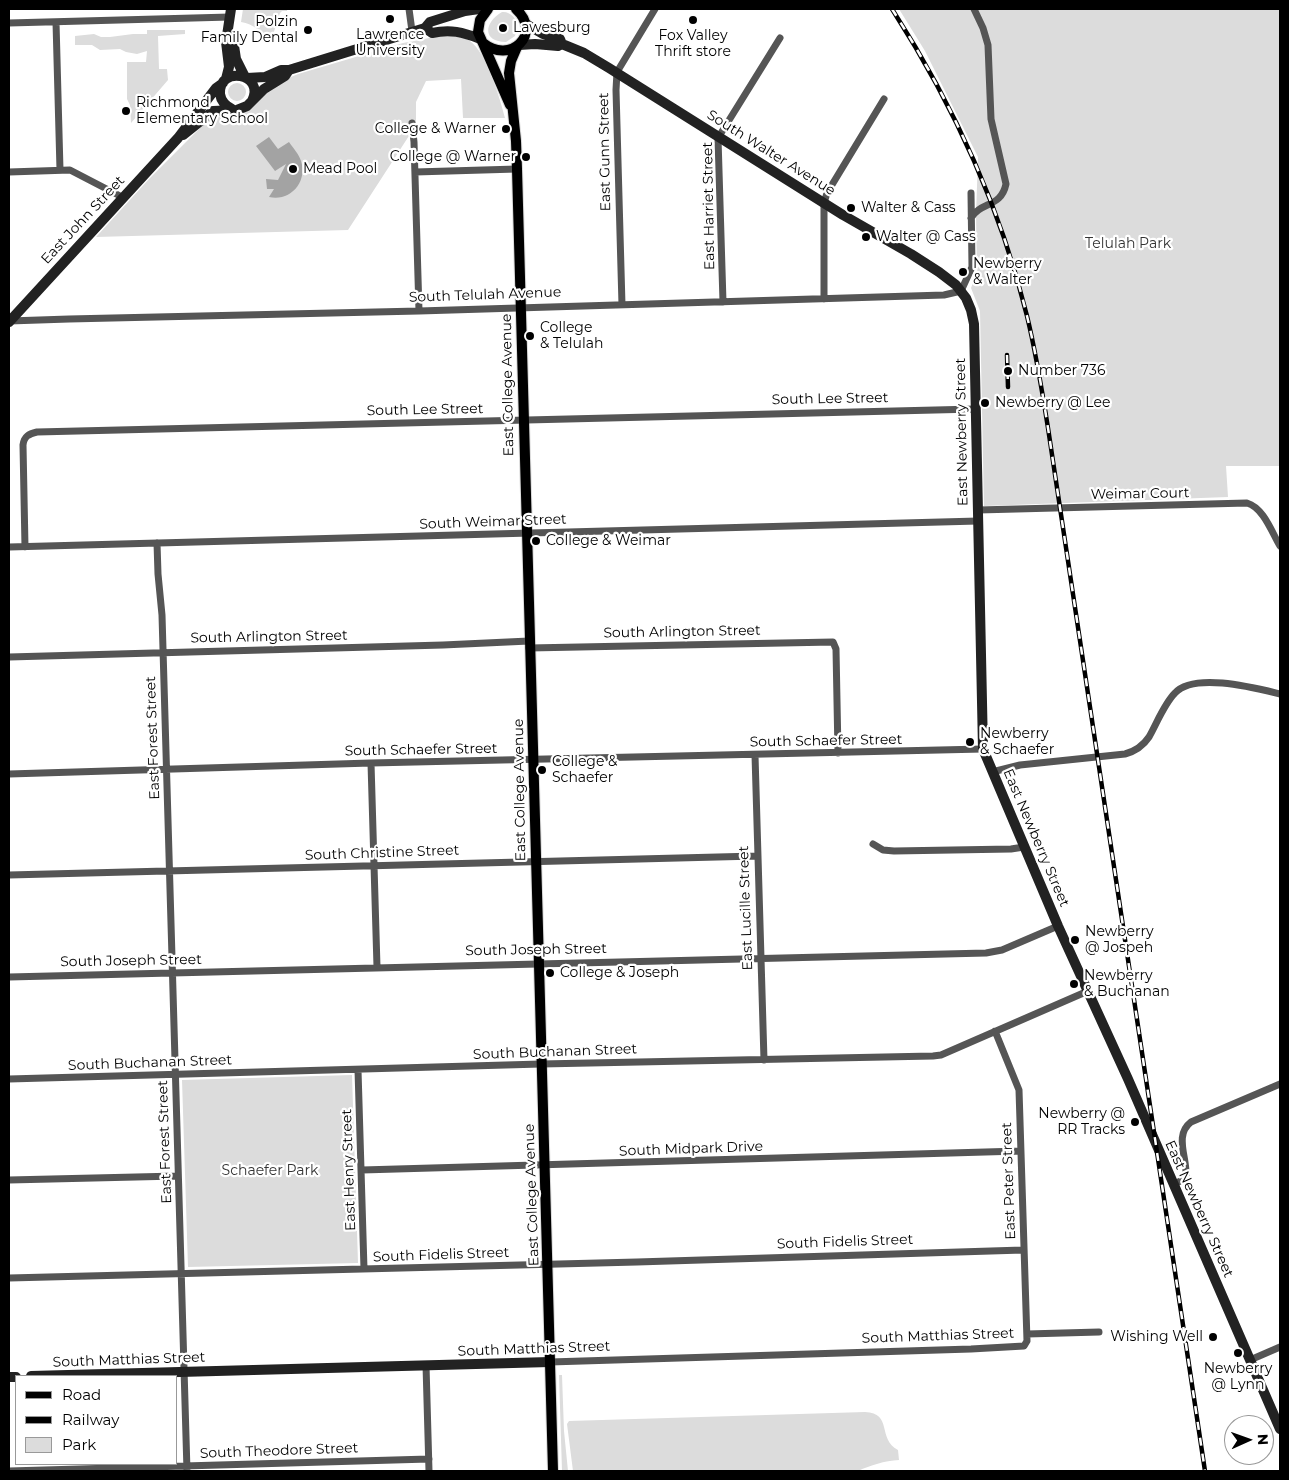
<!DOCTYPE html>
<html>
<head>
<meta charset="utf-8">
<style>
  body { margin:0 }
  #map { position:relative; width:1289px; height:1480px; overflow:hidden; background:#fff; font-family:Montserrat,sans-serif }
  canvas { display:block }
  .frame { position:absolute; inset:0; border:10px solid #000; pointer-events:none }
  .legend { position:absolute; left:15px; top:1375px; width:162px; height:90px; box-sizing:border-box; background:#fff; border:1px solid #999; margin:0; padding:6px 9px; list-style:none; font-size:15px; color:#000 }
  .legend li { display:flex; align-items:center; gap:10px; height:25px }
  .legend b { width:25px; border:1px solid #999 }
  .north { position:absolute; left:1224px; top:1415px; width:50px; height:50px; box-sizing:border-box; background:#fff; border:1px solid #999; border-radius:50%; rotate:88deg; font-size:14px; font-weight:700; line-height:20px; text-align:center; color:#000 }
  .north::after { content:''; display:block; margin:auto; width:18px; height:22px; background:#000; clip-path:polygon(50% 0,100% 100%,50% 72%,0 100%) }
</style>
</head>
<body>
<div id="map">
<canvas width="1289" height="1480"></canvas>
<div class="frame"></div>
<ul class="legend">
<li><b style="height:6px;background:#000"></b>Road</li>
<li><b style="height:6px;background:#000"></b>Railway</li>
<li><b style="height:14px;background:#dcdcdc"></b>Park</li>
</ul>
<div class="north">N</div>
</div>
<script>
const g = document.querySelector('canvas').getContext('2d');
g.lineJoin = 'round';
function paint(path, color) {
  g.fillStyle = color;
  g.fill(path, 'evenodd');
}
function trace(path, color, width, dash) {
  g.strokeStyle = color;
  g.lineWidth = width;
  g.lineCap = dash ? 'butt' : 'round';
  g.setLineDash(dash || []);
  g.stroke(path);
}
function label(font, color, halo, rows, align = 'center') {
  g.font = font + ' Montserrat,sans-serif';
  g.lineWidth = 4.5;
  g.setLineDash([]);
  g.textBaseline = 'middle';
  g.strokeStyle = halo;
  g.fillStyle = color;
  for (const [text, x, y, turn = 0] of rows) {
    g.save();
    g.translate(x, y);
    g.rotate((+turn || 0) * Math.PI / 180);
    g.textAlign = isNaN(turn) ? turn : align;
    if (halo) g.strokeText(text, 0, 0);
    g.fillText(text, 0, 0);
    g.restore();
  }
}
const green = new Path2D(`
  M243,9h44v2h-5l-2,2 -9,28c-10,-9 -17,-17 -30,-19z
  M899,9h381v457h-54l2,31 -244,9 -4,-195 -9,-23 6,-16 -1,-57 2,-58 -53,-106z
  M502,12c8,-1 14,6 16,13l-3,11 -9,6c-24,0 -22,-20 -4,-30z
  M147,30h38v4l-27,2 1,33h8l1,11 -37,43 -1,-18 -3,-6v-37h19l1,-11 -10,3 -11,-2 -6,-3 -20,1 -8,-5h-17v-9l19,-2 7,3h9l23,-3h14z
  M440,36c10,0 21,-1 30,5 16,11 30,57 35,77h-42l-2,-39 -35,2 -10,21v23l-68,105 -252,7 53,-58 59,-59 8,-6 48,-20 22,-15 12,-5 105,-31z
  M228 92a9 9 0 1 1 18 0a9 9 0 1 1-18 0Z
  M352,1075l6,188 -170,4 -6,-187z
  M559,1375h3l2,56 4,40h-6z
  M865,1412c28,1 12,27 33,38l1,10c-15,1 -28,5 -41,11h-285l-6,-47 2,-3z`);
const water = new Path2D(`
  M269,137l9,12 11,-7c4,6 10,12 12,19 7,21 -11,41 -32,36l5,-8h-7l-1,-10 12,1 8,-16 -11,7 -19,-25z`);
const street = new Path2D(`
  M409,9l3,22
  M56,22l4,148
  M9,23l221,-6
  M412,123l2,19 5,169
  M9,172l61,-2 52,27
  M415,172l102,-3
  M971,218c10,-17 30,-10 35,-34l-15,-65 -3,-74 -5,-17 -9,-19
  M824,299v-96l3,-10 57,-94
  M723,302l-5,-164 62,-100
  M622,305l-6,-215 1,-18 38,-63
  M9,321l60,-2 350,-8 525,-16 17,-4 11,-24 -1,-74
  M978,510l269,-7c17,5 25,30 33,43
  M157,543l1,31 4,41 25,856
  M9,547l969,-26
  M25,547l-2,-102c1,-9 6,-11 14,-13l939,-23
  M529,648l304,-6 3,7 2,104
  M9,657l434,-12 86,-4
  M755,755l9,305
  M371,763l6,204
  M992,772l28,-7 105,-11c11,-3 18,-8 24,-17 8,-14 15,-33 26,-44 19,-21 80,-5 105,1
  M9,774l362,-11 612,-14
  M873,844l10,6 11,1 117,-2 13,-2
  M9,875l748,-19
  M9,977l977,-24 16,-3 56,-24
  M358,1070l6,199
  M9,1079l532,-15 392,-8 8,-1 147,-64
  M362,1170l658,-19
  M9,1180l169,-4
  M1173,1185l9,-5 4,-5c1,-18 -12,-40 5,-53l89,-38
  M9,1278l628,-16 386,-12
  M1027,1334l72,-2
  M1250,1360l30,-13
  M550,1362l421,-13 53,-3 3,-5 -8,-251 -24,-59
  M426,1365l3,106
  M9,1471l420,-12`);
const secondary = new Path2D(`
  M526,24l17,10 17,5 2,5 22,9 25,15 234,147 68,39 28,18 17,13 10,13 5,12 3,14 9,425 75,177 70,153 152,350
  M425,28l7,5c18,-4 31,-1 48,6
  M233,39l3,20 9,18
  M519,45l16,-1 23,2 4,-2
  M247,78l18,-1 16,-7h8l136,-42 5,-6 35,-11 14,-2
  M226,79l3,-12 -3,-25 5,-33
  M232,109c-6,-3 -11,-8 -12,-15 -2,-29 46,-21 32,7
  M183,135l30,-24 24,-1 10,-4 17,-17 21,-13 4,-6
  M9,322l169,-184 38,-50 7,-5
  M31,1376l519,-14
  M9,1377h7`);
const primary = new Path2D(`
  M488,9l-8,11 -2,12 32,73
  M483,43c27,22 60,-9 33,-34
  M517,47l-6,14 -2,12 7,68 1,28 36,1302`);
const rail = new Path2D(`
  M892,9c61,95 108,197 135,307 9,37 15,74 21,112l157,1043
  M1007,355l1,32`);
const markers = [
  [390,19,5,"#000"],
  [693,20,5,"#000"],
  [503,28,5,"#000"],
  [308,30,5,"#000"],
  [126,111,5,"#000"],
  [506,129,5,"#000"],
  [526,157,5,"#000"],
  [293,169,5,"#000"],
  [851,208,5,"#000"],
  [866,237,5,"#000"],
  [963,272,5,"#000"],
  [530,336,5,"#000"],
  [1008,371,5,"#000"],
  [985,403,5,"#000"],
  [536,541,5,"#000"],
  [970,742,5,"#000"],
  [542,770,5,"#000"],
  [1075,940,5,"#000"],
  [550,973,5,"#000"],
  [1074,984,5,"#000"],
  [1135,1122,5,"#000"],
  [1213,1337,5,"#000"],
  [1238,1353,5,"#000"]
];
const poiNames = [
  ["Polzin",298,22,"right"],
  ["Family Dental",298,38,"right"],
  ["Lawesburg",513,28],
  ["Lawrence",390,35,"center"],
  ["University",390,51,"center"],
  ["Fox Valley",693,36,"center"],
  ["Thrift store",693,52,"center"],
  ["Richmond",136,103],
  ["Elementary School",136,119],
  ["College & Warner",496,129,"right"],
  ["College @ Warner",516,157,"right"],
  ["Mead Pool",303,169],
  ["Walter & Cass",861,208],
  ["Walter @ Cass",876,237],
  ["Newberry",973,264],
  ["& Walter",973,280],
  ["College",540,328],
  ["& Telulah",540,344],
  ["Number 736",1018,371],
  ["Newberry @ Lee",995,403],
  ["College & Weimar",546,541],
  ["Newberry",980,734],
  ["& Schaefer",980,750],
  ["College &",552,762],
  ["Schaefer",552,778],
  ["Newberry",1085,932],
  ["@ Jospeh",1085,948],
  ["College & Joseph",560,973],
  ["Newberry",1084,976],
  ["& Buchanan",1084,992],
  ["Newberry @",1125,1114,"right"],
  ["RR Tracks",1125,1130,"right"],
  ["Wishing Well",1203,1337,"right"],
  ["Newberry",1238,1369,"center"],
  ["@ Lynn",1238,1385,"center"]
];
const streetNames = [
  ["East Gunn Street",605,152,-91],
  ["South Walter Avenue",771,153,32],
  ["East Harriet Street",709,206,-91],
  ["East John Street",83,220,-47],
  ["South Telulah Avenue",485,295,-2],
  ["East College Avenue",508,385,-91],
  ["South Lee Street",830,399,-1],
  ["South Lee Street",425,410,-1],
  ["East Newberry Street",962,432,-91],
  ["Weimar Court",1140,494,-1],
  ["South Weimar Street",493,522,-2],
  ["South Arlington Street",682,632,-1],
  ["South Arlington Street",269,637,-1],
  ["East Forest Street",153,738,-92],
  ["South Schaefer Street",826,741,-1],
  ["South Schaefer Street",421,750,-1],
  ["East College Avenue",520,790,-91],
  ["East Newberry Street",1036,838,67],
  ["South Christine Street",382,853,-2],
  ["East Lucille Street",746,908,-92],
  ["South Joseph Street",536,950,-1],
  ["South Joseph Street",131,961,-1],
  ["South Buchanan Street",555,1052,-2],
  ["South Buchanan Street",150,1063,-2],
  ["East Forest Street",165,1142,-92],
  ["South Midpark Drive",691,1149,-2],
  ["East Henry Street",349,1170,-92],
  ["East Peter Street",1009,1181,-92],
  ["East College Avenue",532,1195,-92],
  ["East Newberry Street",1199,1209,66],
  ["South Fidelis Street",845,1242,-2],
  ["South Fidelis Street",441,1255,-2],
  ["South Matthias Street",938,1336,-2],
  ["South Matthias Street",534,1349,-2],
  ["South Matthias Street",129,1360,-2],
  ["South Theodore Street",279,1451,-2]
];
const parkNames = [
  ["Telulah Park",1128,244],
  ["Schaefer Park",270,1171]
];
paint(green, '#dcdcdc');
paint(water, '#a3a3a3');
trace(primary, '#dbdbdb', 12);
trace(street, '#555', 7);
trace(secondary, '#222', 10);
trace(primary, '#000', 10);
trace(rail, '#000', 4.5);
trace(rail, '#fff', 2.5, [8]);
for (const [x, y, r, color] of markers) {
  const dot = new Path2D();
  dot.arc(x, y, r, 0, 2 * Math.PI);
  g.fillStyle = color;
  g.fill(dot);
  trace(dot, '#fff', 2);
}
label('14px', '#000', '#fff', poiNames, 'left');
label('14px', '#000', '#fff', streetNames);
label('14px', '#333', '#fff', parkNames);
</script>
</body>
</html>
